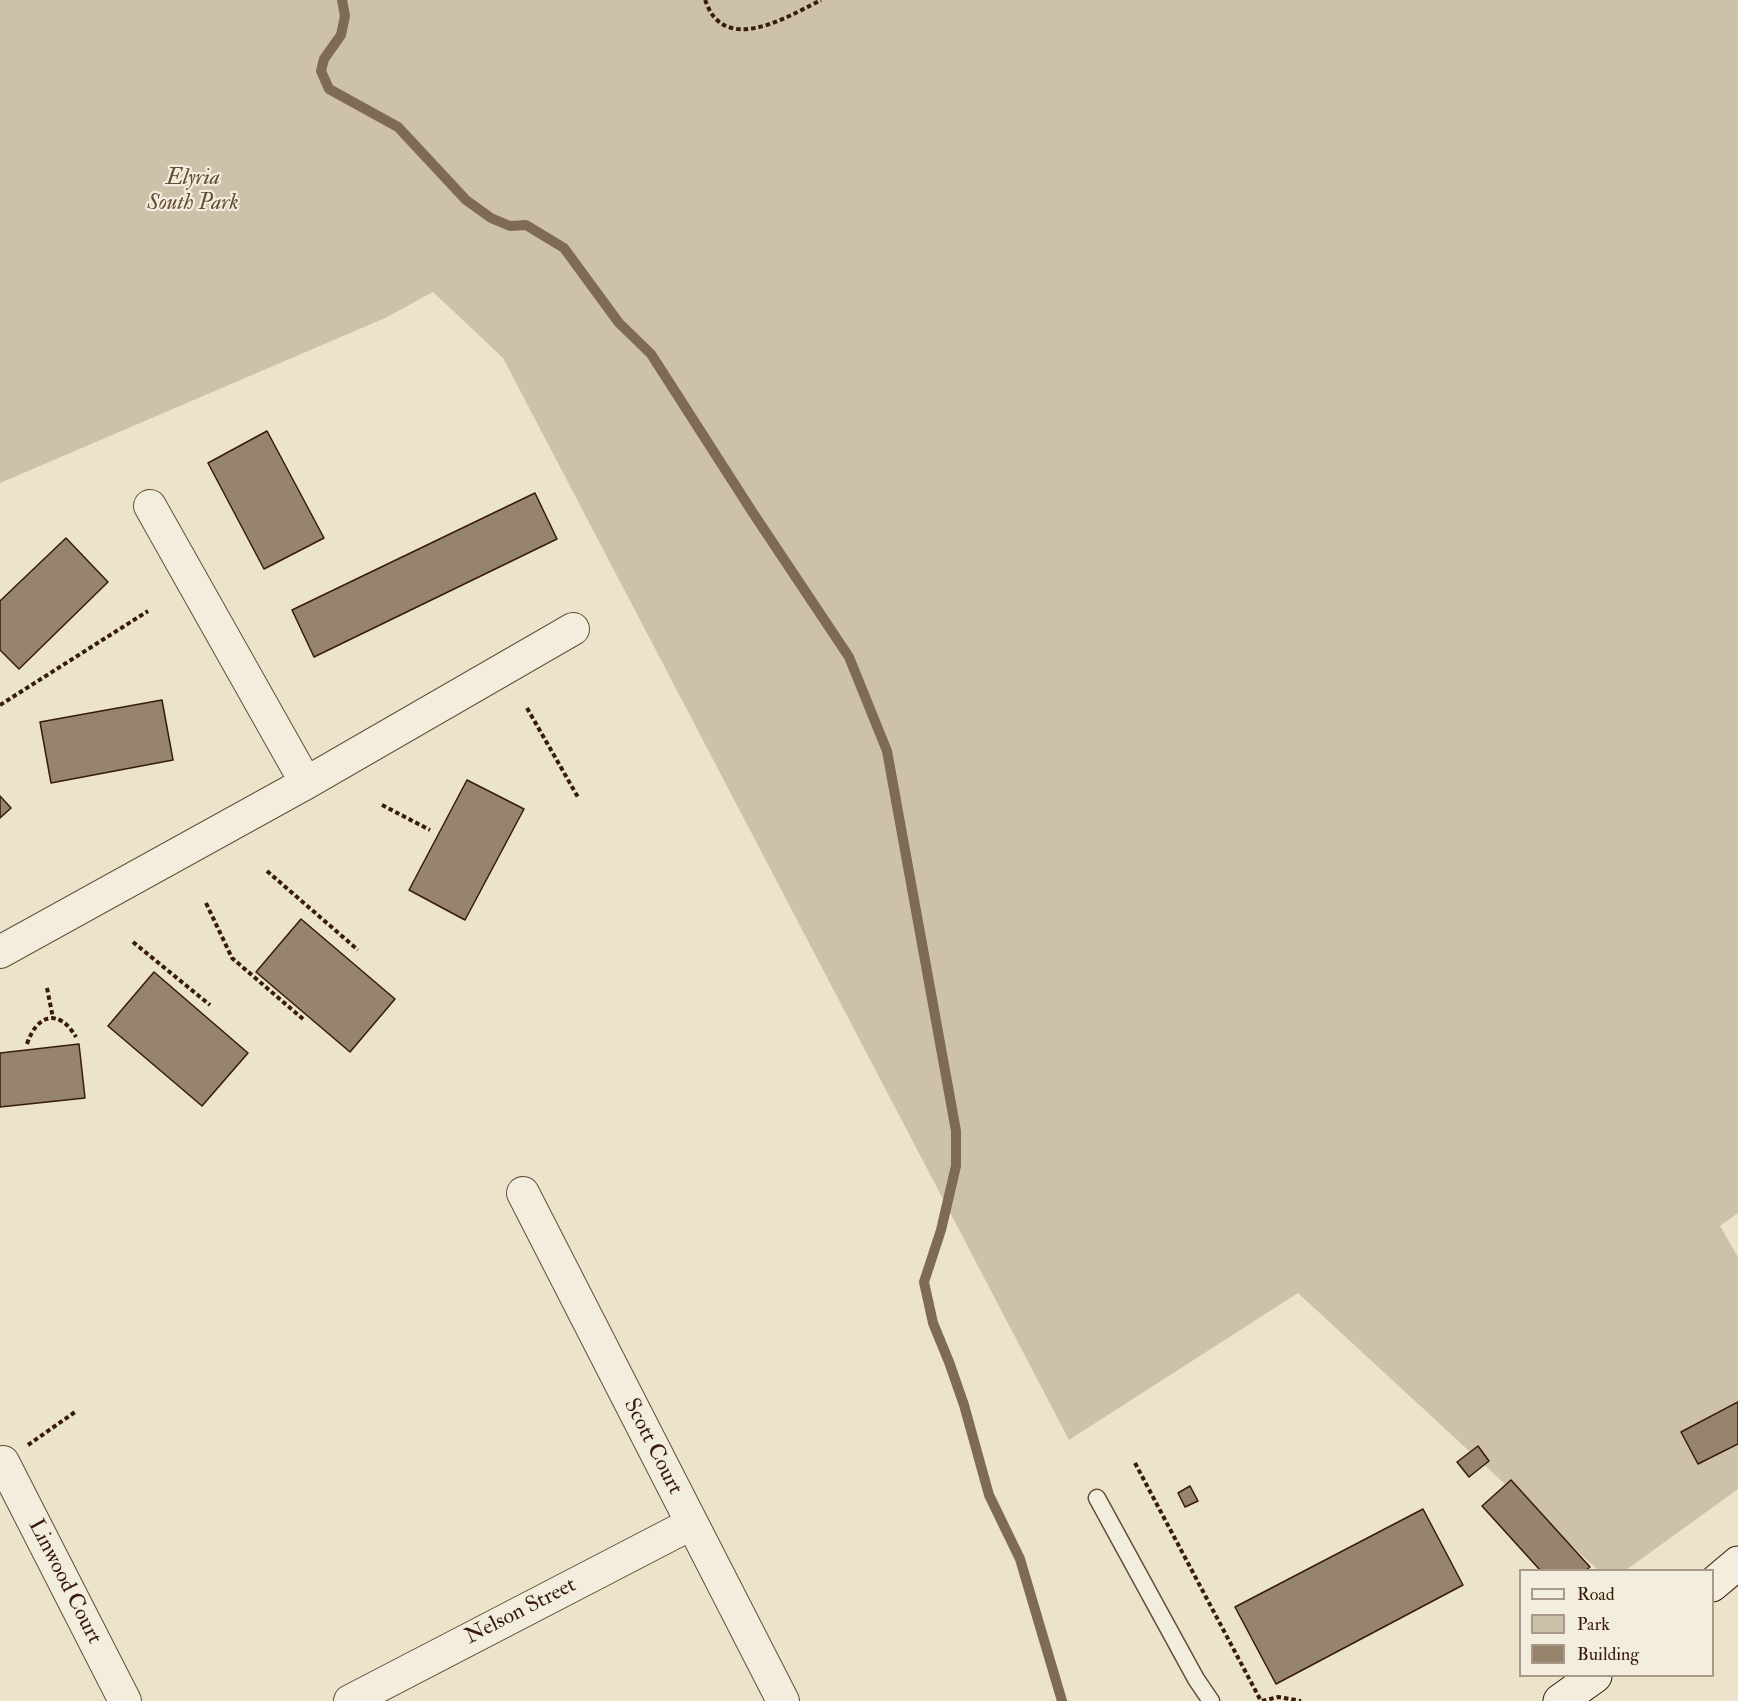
<!DOCTYPE html>
<html>
<head>
<meta charset="utf-8">
<style>
  body { margin:0 }
  #map { position:relative; width:1738px; height:1701px; overflow:hidden; background:#ece4ca; font-family:"IM FELL Double Pica",serif }
  canvas { display:block }
  .legend { position:absolute; left:1519px; top:1569px; width:195px; height:108px; box-sizing:border-box; background:#f3eddd; border:2px solid #a89988; margin:0; padding:8px 10px; list-style:none; font-size:18px; color:#381b09 }
  .legend li { display:flex; align-items:center; gap:12px; height:30px }
  .legend b { width:30px; border:2px solid #a89988 }
</style>
</head>
<body>
<div id="map">
<canvas width="1738" height="1701"></canvas>
<ul class="legend">
<li><b style="height:8px;background:#f3eddd"></b>Road</li>
<li><b style="height:16px;background:#cdc2a9"></b>Park</li>
<li><b style="height:16px;background:#96846d"></b>Building</li>
</ul>
</div>
<script>
const g = document.querySelector('canvas').getContext('2d');
g.lineJoin = 'round';
function paint(path, color) {
  g.fillStyle = color;
  g.fill(path, 'evenodd');
}
function trace(path, color, width, dash) {
  g.strokeStyle = color;
  g.lineWidth = width;
  g.lineCap = dash ? 'butt' : 'round';
  g.setLineDash(dash || []);
  g.stroke(path);
}
function label(font, color, halo, rows, align = 'center') {
  g.font = font + ' "IM FELL Double Pica",serif';
  g.lineWidth = 4.5;
  g.setLineDash([]);
  g.textBaseline = 'middle';
  g.strokeStyle = halo;
  g.fillStyle = color;
  for (const [text, x, y, turn = 0] of rows) {
    g.save();
    g.translate(x, y);
    g.rotate((+turn || 0) * Math.PI / 180);
    g.textAlign = isNaN(turn) ? turn : align;
    if (halo) g.strokeText(text, 0, 0);
    g.fillText(text, 0, 0);
    g.restore();
  }
}
const green = new Path2D(`
  M0,0h1738v1213l-18,13 18,31v232l-112,81h-28l-300,-277 -229,147 -566,-1082 -70,-66 -48,26 -385,165z`);
const stream = new Path2D(`
  M342,0l3,16 -4,19 -17,24 -3,12 8,18 69,38 68,73 25,18 19,8 16,-1 38,23 55,75 32,31 102,159 96,144 38,94 69,380v35l-15,64 -17,52 9,41 16,39 15,43 25,90 31,64 42,142`);
const building = new Path2D(`
  M267,431l57,107 -60,31 -56,-106z
  M535,493l22,46 -243,118 -22,-47z
  M66,538l42,44 -89,87 -19,-19v-49z
  M162,700l11,60 -122,23 -11,-61z
  M467,780l57,29 -59,111 -56,-30z
  M0,796l11,12 -11,10z
  M301,919l94,80 -45,53 -94,-80z
  M154,972l94,81 -46,53 -94,-80z
  M79,1044l6,54 -85,9v-54z
  M1738,1402v42l-40,20 -17,-32z
  M1478,1446l11,15 -20,16 -12,-15z
  M1511,1480l79,87 -4,3h-46l-58,-64z
  M1190,1486l8,15 -13,6 -7,-14z
  M1423,1509l40,76 -187,99 -41,-77z`);
const path = new Path2D(`
  M705,0c3,7 6,15 12,20 26,25 78,-7 104,-20
  M0,705l148,-94
  M527,708l52,91
  M382,805l48,25
  M267,871l91,79
  M206,903l26,55 71,61
  M133,942l77,63
  M47,988l6,30
  M27,1044c10,-30 32,-36 49,-7
  M28,1445l47,-33
  M1135,1463l126,238
  M1262,1701l16,-4 23,4`);
const lane = new Path2D(`
  M1097,1498l99,181 15,22`);
const street = new Path2D(`
  M150,506l156,277
  M0,952l306,-169 267,-154
  M523,1193l260,508
  M3,1462l122,239
  M350,1701l341,-177`);
const secondary = new Path2D(`
  M1712,1585l26,-22
  M1560,1701l35,-25`);
const parkNames = [
  ["Elyria",193,179],
  ["South Park",193,204]
];
const streetNames = [
  ["Scott Court",652,1447,63],
  ["Linwood Court",64,1582,63],
  ["Nelson Street",521,1612,-27]
];
paint(green, '#cdc2a9');
trace(stream, '#7f6b55', 10);
paint(building, '#96846d');
trace(building, '#381b09', 1.5);
trace(lane, '#654d39', 19);
trace(street, '#654d39', 34);
trace(secondary, '#381b09', 35);
trace(path, '#381b09', 4, [4.5, 3]);
trace(lane, '#f3eddd', 16);
trace(street, '#f3eddd', 32);
trace(secondary, '#f3eddd', 33);
label('italic 22px', '#654d39', '#f3eddd', parkNames);
label('22px', '#381b09', '#f3eddd', streetNames);
</script>
</body>
</html>
